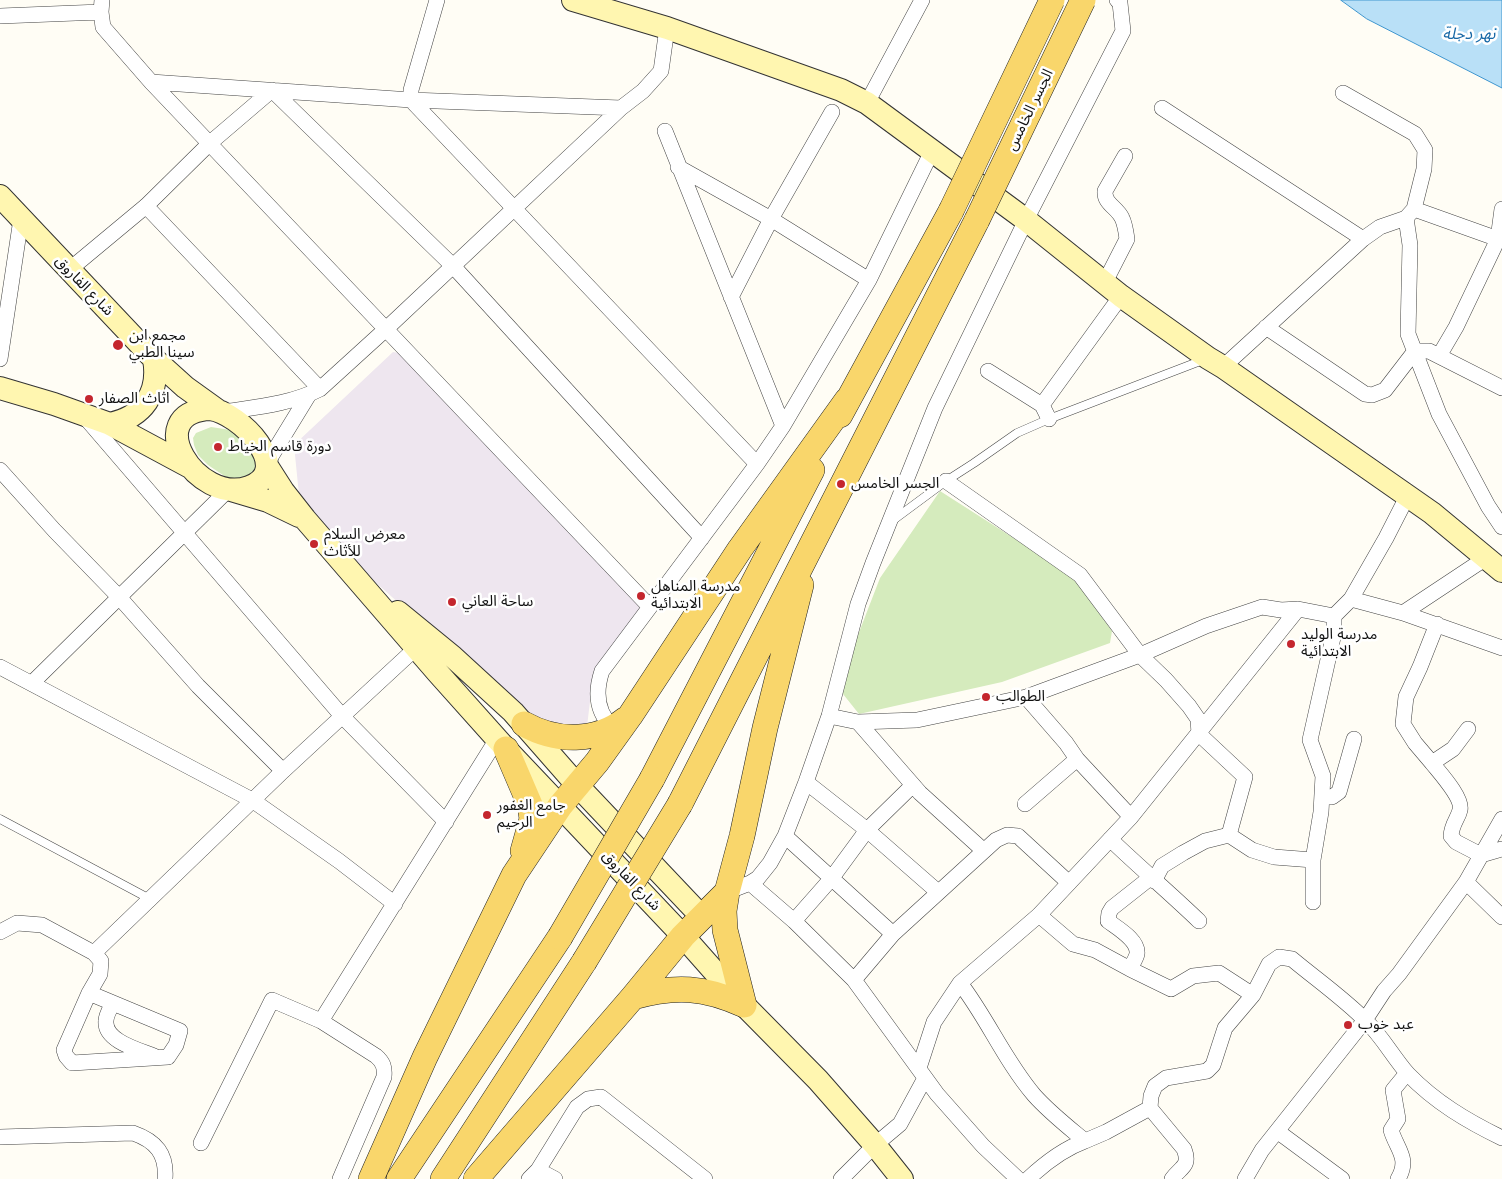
<!DOCTYPE html>
<html>
<head>
<meta charset="utf-8">
<style>
  body { margin:0 }
  canvas { display:block; background:#fffdf5 }
</style>
</head>
<body>
<canvas width="1502" height="1179"></canvas>
<script>
const g = document.querySelector('canvas').getContext('2d');
g.lineJoin = 'round';
function paint(path, color) {
  g.fillStyle = color;
  g.fill(path, 'evenodd');
}
function trace(path, color, width, dash) {
  g.strokeStyle = color;
  g.lineWidth = width;
  g.lineCap = dash ? 'butt' : 'round';
  g.setLineDash(dash || []);
  g.stroke(path);
}
function label(font, color, halo, rows, align = 'center') {
  g.font = font + ' "Libre Baskerville","Noto Sans Arabic",serif';
  g.lineWidth = 5;
  g.setLineDash([]);
  g.textBaseline = 'middle';
  g.strokeStyle = halo;
  g.fillStyle = color;
  for (const [text, x, y, turn = 0] of rows) {
    g.save();
    g.translate(x, y);
    g.rotate((+turn || 0) * Math.PI / 180);
    g.textAlign = isNaN(turn) ? turn : align;
    if (halo) g.strokeText(text, 0, 0);
    g.fillText(text, 0, 0);
    g.restore();
  }
}
const industrial = new Path2D(`
  M393,352l6,1 244,254 -51,78 -7,58 -53,-21 -168,-150 -65,-77 -5,-50z`);
const green = new Path2D(`
  M211,427l20,3 14,13 12,20 -4,14 -24,2 -21,-14 -10,-10 -4,-10 -1,-7 3,-5z
  M940,491l133,85 39,55 -2,12 -108,39 -143,32 -16,-20 1,-18 7,-23 29,-75z`);
const water = new Path2D(`
  M1341,0h161v88l-135,-69z`);
const lane = new Path2D(`
  M892,521l54,-40 28,-18 43,-30 32,-14 154,-59
  M0,819l150,80`);
const street = new Path2D(`
  M102,0l-1,12 2,15 48,55 499,525
  M437,0l-26,90v10l346,364
  M0,16l101,-4
  M151,82l260,18 210,8
  M272,90l181,176 249,272
  M867,103l55,-103
  M1162,108l201,131
  M665,131l118,295
  M678,167l93,52 98,61
  M146,206l174,183
  M1414,209l84,30
  M1406,218l4,27 -2,89 31,80 49,92 14,21
  M69,270l77,-64 64,-63 62,-53
  M1105,282l22,-43c-1,-7 -2,-15 -5,-21 -5,-11 -18,-14 -17,-27l20,-35
  M731,297l40,-78 61,-107
  M1266,327l99,67 7,1 13,-5 30,-39h14l73,37
  M1439,356l17,-29 42,-88 4,-30
  M0,359l21,-140
  M1223,367l140,-128 17,-12 26,-9 8,-9 10,-40 1,-19 -10,-16 -72,-41
  M988,371l54,34 7,14
  M1042,405l79,-109
  M224,412c32,-5 67,-8 96,-23l66,-60 235,-221 22,-17 18,-20 6,-43
  M84,416l258,300 104,106
  M267,463l41,-67
  M0,470l54,60 65,67 79,89 85,85
  M946,481l134,94 60,80 26,25 23,26 9,13 1,15 46,43 -16,58
  M1351,599l52,14 99,35
  M1403,613l83,-55
  M1437,624l-17,43 -14,30 -3,27 12,19 17,20 21,-14 15,-20
  M0,667l252,133 87,61 56,43
  M32,683l196,-193
  M1026,697l40,46 11,16 54,58
  M829,716l29,6 59,-2 109,-23 114,-42 66,-29 56,-19 19,3 17,-1 36,7 17,-17 35,-61 22,-43
  M858,722l62,71 64,58
  M613,728c-17,-16 -18,-36 -11,-57l155,-207 26,-38 86,-146 63,-129
  M1432,763c8,10 31,35 28,47 -2,9 -8,13 -9,26l5,6 25,13 21,-6
  M806,782l61,48 71,62
  M1322,797h10l7,-5 15,-53
  M1025,804l52,-45
  M785,836l108,98
  M1110,839c29,28 60,54 89,82
  M1154,881l8,-15 21,-13 22,-12 24,-6 23,15 22,7 39,3
  M1466,882l36,35
  M750,883l44,38 60,59 83,114 46,52 35,33
  M727,892l23,-9 8,-5 12,-15 15,-27 21,-54 23,-66 29,-112 15,-41 62,-155 91,-188 97,-189 -3,-28 -3,-3
  M1313,902v-42l8,-48 2,-36 -13,-36 24,-107v-17
  M1039,915l34,29 22,6 35,19c2,-5 6,-10 7,-15 2,-14 -20,-26 -29,-33l1,-8 3,-5 38,-30
  M794,921l37,-42 36,-49 46,-45
  M0,932l17,-9 25,2 52,28 189,-182 133,-123
  M1130,969l41,20 22,-13 26,-3 34,22 16,-31 10,-7 13,2c24,20 51,39 73,61 17,16 28,37 43,54 27,28 59,47 94,64
  M854,980l39,-46 103,-94 11,-5 11,1 50,46
  M960,983c27,35 45,78 74,112 15,17 33,31 51,46 -22,8 -40,22 -57,38
  M89,993l91,38 -4,14 -8,12 -96,6 -6,-7 -2,-6 25,-57 11,-19 1,-13 -7,-8
  M113,1003c-3,6 -7,12 -7,18 -2,20 33,29 48,35
  M321,1021l176,-282
  M919,1068l15,-46 26,-39 79,-68 92,-98 167,-208
  M1150,1108l1,-12 4,-10 11,-8 41,-7 6,-6 12,-37 28,-33
  M1277,1131l65,48
  M0,1137l133,-4c23,8 34,21 32,46
  M1085,1141l21,-9 44,-24 34,41c7,18 -4,18 -12,30
  M201,1143l71,-143 49,21 55,35c7,6 9,11 8,21l-44,102
  M538,1170l17,9
  M529,1179l9,-9 39,-63 11,-8 13,-2 104,82
  M841,1179l34,-34 25,-21 25,-46
  M1245,1179l17,-29 103,-130 19,-29 15,-17 67,-92 36,-63
  M1398,1179c12,-21 -1,-29 -7,-49l7,-11 -5,-29 14,-17`);
const secondary = new Path2D(`
  M573,0l94,28 174,62 26,13 159,117 95,76 87,62 15,9 209,146 70,58
  M0,196l154,163 31,28 32,23
  M0,388l54,16 56,20 80,43
  M210,409c29,3 86,61 39,78 -52,19 -110,-74 -39,-78z
  M110,424c33,-7 50,-31 44,-65
  M267,466l16,25 22,28 133,154 68,76 177,187 61,69 74,75 57,65 27,34
  M231,490l37,11 31,15
  M398,612l55,45 60,55 64,73 125,132`);
const primary = new Path2D(`
  M840,415l111,-204
  M524,724c32,18 72,19 102,-5
  M506,749l24,56 2,14 -9,32
  M652,779l160,-309
  M680,804l297,-584
  M633,997c42,-12 72,-10 111,8
  M744,1005l-19,-75 -1,-19 3,-19 15,-56 23,-108 36,-143
  M371,1179l54,-122 89,-182 46,-69 37,-44 33,-46 110,-167 107,-149
  M399,1179l161,-242
  M443,1179l141,-217
  M476,1179l157,-182 50,-61 44,-44`);
const primaryBridge = new Path2D(`
  M951,211l101,-211
  M977,220l106,-220
  M560,937l92,-158
  M584,962l96,-158`);
const markers = [
  [118,345,6,"#c4262e"],
  [89,399,5,"#c4262e"],
  [218,447,5,"#c4262e"],
  [841,484,5,"#c4262e"],
  [314,544,5,"#c4262e"],
  [641,596,5,"#c4262e"],
  [452,602,5,"#c4262e"],
  [1291,644,5,"#c4262e"],
  [986,697,5,"#c4262e"],
  [487,815,5,"#c4262e"],
  [1348,1025,5,"#c4262e"]
];
const streetNames = [
  ["الجسر الخامس",1030,110,-64],
  ["شارع الفاروق",84,286,46],
  ["شارع الفاروق",631,881,46]
];
const poiNames = [
  ["مجمع ابن",129,336],
  ["سينا الطبي",129,353],
  ["اثاث الصفار",99,399],
  ["دورة قاسم الخياط",228,447],
  ["الجسر الخامس",851,484],
  ["معرض السلام",324,535],
  ["للأثاث",324,552],
  ["مدرسة المناهل",651,587],
  ["الابتدائية",651,604],
  ["ساحة العاني",462,602],
  ["مدرسة الوليد",1301,635],
  ["الابتدائية",1301,652],
  ["الطوالب",996,697],
  ["جامع الغفور",497,806],
  ["الرحيم",497,823],
  ["عبد خوب",1358,1025]
];
const waterNames = [
  ["نهر دجلة",1469,34]
];
paint(industrial, '#eee6ef');
paint(green, '#d5ebbd');
paint(water, '#b9e0f7');
trace(water, '#3f96cf', 1);
trace(lane, '#444', 9);
trace(street, '#444', 16);
trace(secondary, '#333', 24);
trace(primary, '#222', 26);
trace(lane, '#fff', 8);
trace(street, '#fff', 15);
trace(secondary, '#fff6b0', 22);
trace(primary, '#f9d66b', 25);
trace(primaryBridge, '#222', 26, []);
trace(primaryBridge, '#f9d66b', 25);
for (const [x, y, r, color] of markers) {
  const dot = new Path2D();
  dot.arc(x, y, r, 0, 2 * Math.PI);
  g.fillStyle = color;
  g.fill(dot);
  trace(dot, '#fff', 2);
}
label('15px', '#111', '#fff', streetNames);
label('15px', '#111', '#fff', poiNames, 'left');
label('italic 16px', '#1768a6', '#fff', waterNames);
</script>
</body>
</html>
